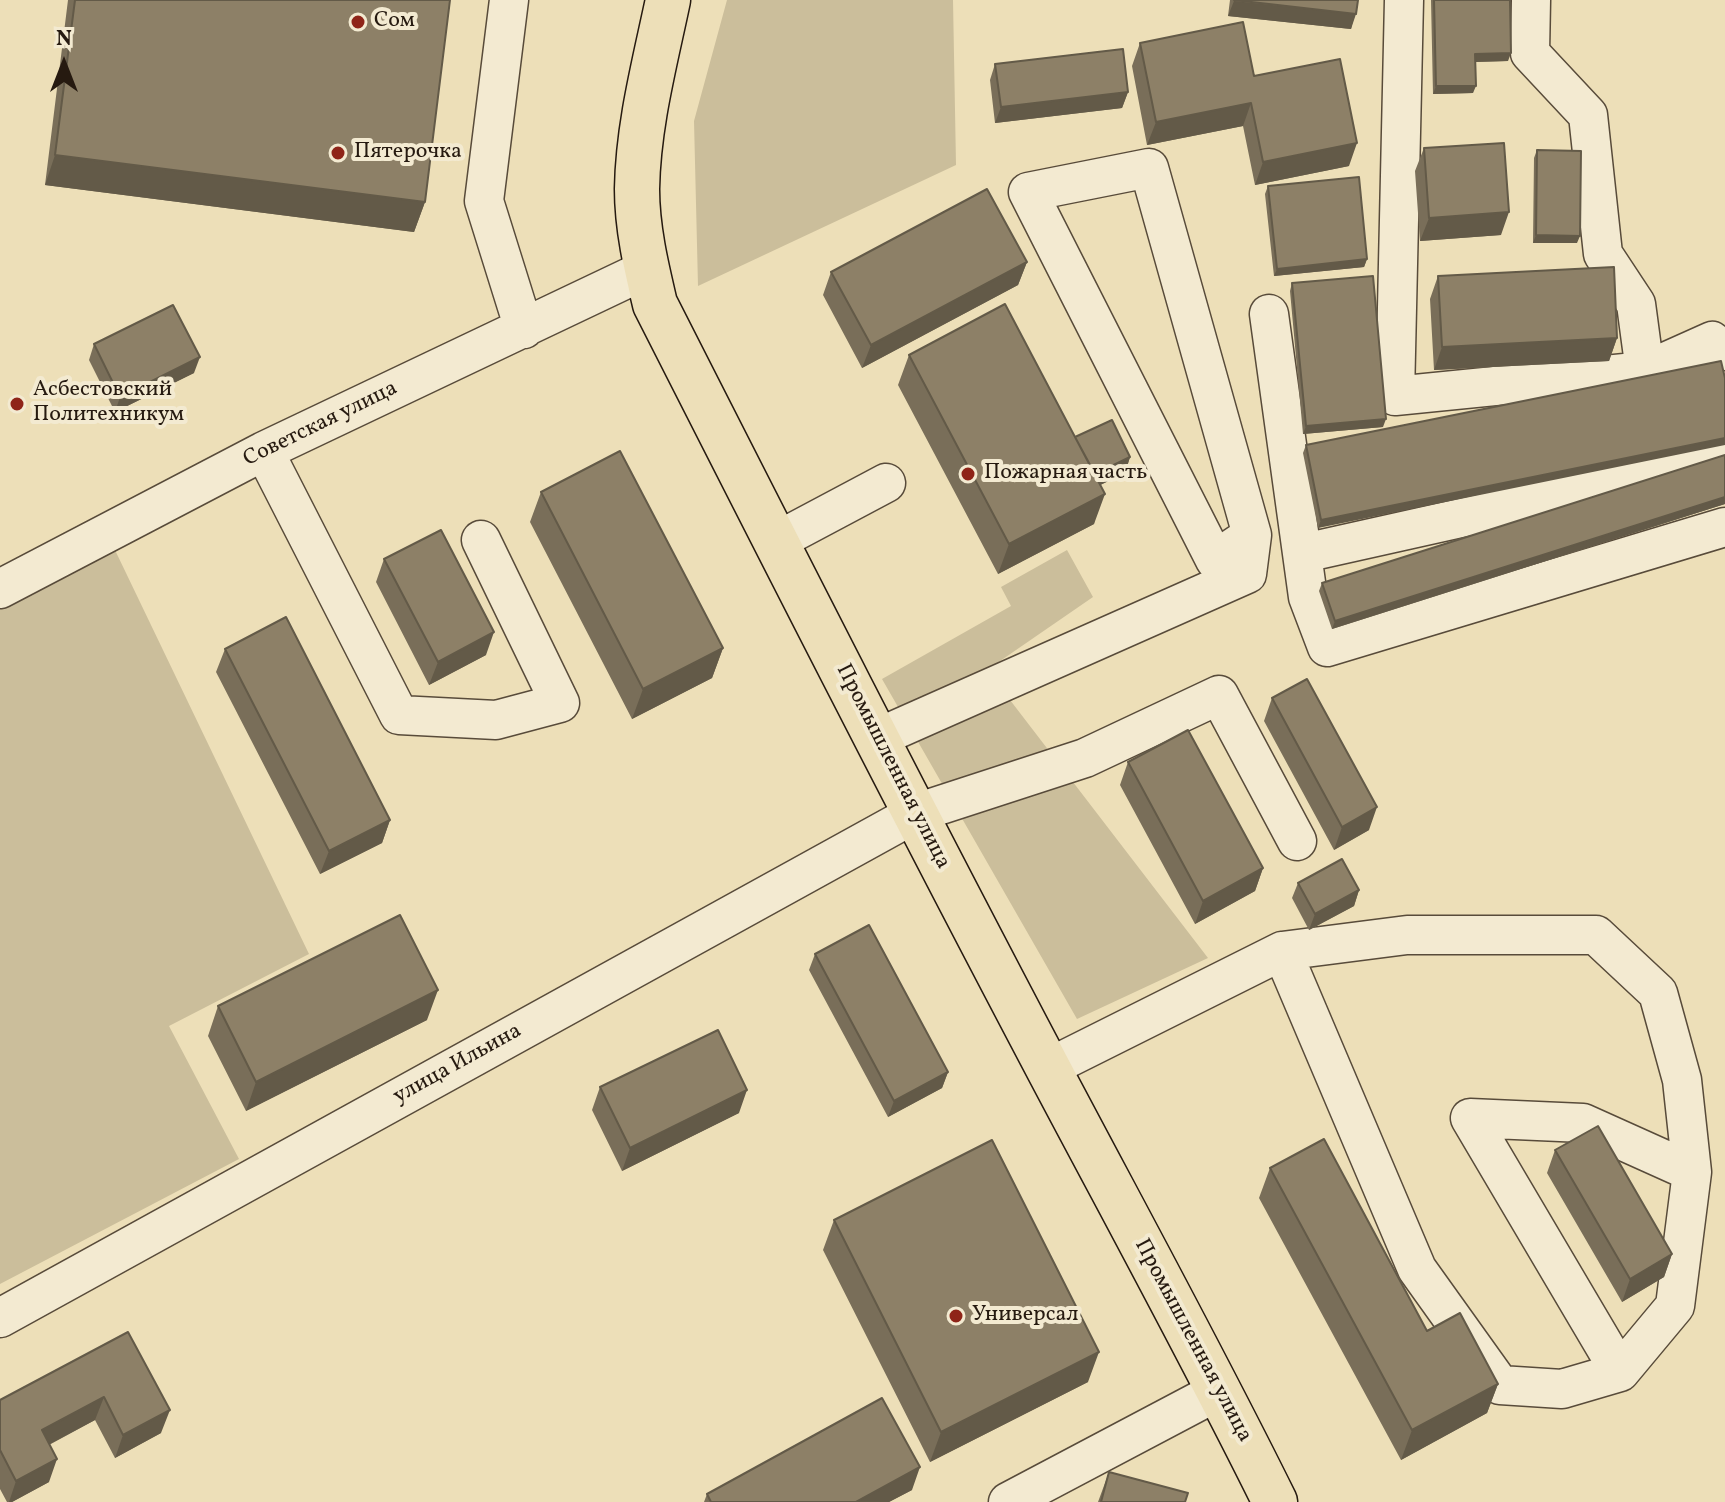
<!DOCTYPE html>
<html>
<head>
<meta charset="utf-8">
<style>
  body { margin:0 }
  #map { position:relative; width:1725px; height:1502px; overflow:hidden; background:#eddfb8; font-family:Vollkorn,serif }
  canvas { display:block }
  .north { position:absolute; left:24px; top:24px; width:80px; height:80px; -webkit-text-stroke:6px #f3ead1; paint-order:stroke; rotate:0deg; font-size:22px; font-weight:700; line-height:32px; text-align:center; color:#261a10 }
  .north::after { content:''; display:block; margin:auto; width:28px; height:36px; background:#261a10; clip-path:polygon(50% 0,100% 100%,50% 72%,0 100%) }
</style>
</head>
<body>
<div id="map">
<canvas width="1725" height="1502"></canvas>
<div class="north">N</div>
</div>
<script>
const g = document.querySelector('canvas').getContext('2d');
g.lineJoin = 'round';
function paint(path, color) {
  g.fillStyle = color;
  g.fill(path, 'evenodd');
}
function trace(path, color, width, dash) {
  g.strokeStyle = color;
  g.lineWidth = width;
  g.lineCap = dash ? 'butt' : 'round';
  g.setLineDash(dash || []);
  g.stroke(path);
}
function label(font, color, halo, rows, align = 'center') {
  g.font = font + ' Vollkorn,serif';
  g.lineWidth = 8;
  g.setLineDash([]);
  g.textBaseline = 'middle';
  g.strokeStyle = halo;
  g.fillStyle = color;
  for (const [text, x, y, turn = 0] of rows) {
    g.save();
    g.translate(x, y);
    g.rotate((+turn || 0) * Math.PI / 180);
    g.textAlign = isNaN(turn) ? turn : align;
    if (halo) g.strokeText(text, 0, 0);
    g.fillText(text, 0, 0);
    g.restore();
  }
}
const green = new Path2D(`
  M727,0h226l3,165 -258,121 -4,-165z
  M114,548l195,406 -140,72 70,133 -239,125v-677z
  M1067,550l26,47 -106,73 221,288 -131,61 -195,-340 129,-73 -10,-19z`);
const minor = new Path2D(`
  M509,0l-25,201 40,128
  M1404,0l-9,396 250,-25 67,-30 13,10
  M1531,0l-1,53 58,62 15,139 33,50 9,67
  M1269,314l39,283 19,50 398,-120
  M264,451l135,264 97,5 64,-17 -79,-163
  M775,542l111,-59
  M1304,553l421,-94
  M0,589l264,-138 383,-182
  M877,738l370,-164 5,-39 -103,-367 -121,24 187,368 37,-25
  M1407,935h189l62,58 24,87 10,92 -17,134 -55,66 -58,17 -62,-4 -83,-116 -135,-318z
  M1048,1068l234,-117
  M0,1318l916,-505 169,-55 134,-63 78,146
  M1620,1372l-150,-254 113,5 109,49
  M1008,1502l212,-112`);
const major = new Path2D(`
  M668,0c-13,62 -30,125 -31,189 0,39 9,77 18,115 130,256 260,512 394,766 76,144 154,286 226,432`);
const wall = new Path2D(`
  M68,0h382l-25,202 -11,30 -369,-47z
  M1230,0h128l-7,29 -123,-13z
  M1431,0h79l-2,61 -32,1 -3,31 -40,1z
  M1140,43l114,33 95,90 -94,19 -12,-59 -96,19 -15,-79z
  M995,64l133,28 -6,16 -127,15 -5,-43z
  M1424,148l77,87 -81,6 -5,-70z
  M1537,150l40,93h-44l1,-85z
  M1268,186l99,73 -3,8 -90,9 -9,-82z
  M1027,262l-9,23 -156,83 -39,-73 8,-23z
  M1438,276l179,62 -8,23 -175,9 -4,-71z
  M1292,283l91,144 -80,7 -13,-143z
  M94,344l100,29 -79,39 -26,-52z
  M909,355l166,82 55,20 -5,16 -25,12 -6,39 -96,50 -100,-189z
  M1721,361l-403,167 -15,-75 3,-8z
  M1725,455v49l-393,125 -13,-38 3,-8z
  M541,492l182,156 -11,30 -80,41 -102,-197z
  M384,559l102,96 -57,30 -53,-103z
  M225,649l165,171 -8,23 -62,31 -104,-202z
  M1272,698l97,132 -35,20 -70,-129z
  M1128,762l135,106 -8,23 -60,33 -75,-139z
  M1298,883l61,7 -5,16 -45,24 -17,-32z
  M815,954l133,118 -6,16 -54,29 -79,-147z
  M218,1006l209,14 -181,91 -38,-75z
  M600,1087l139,26 -117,58 -30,-61z
  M1555,1150l117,104 -8,23 -42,25 -75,-129z
  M1270,1168l157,163 71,53 -11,29 -86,47 -142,-262z
  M834,1220l254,162 -158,80 -107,-212z
  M128,1332l33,101 -46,25 -20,-38 -46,25v37l-37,20h-5l-7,-13v-89z
  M1109,1472l76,30h-87z
  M912,1490l-23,12h-185l3,-8z`);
const shadedWall = new Path2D(`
  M1234,1l122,13 -5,15 -123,-13z
  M1511,53l-3,8 -35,1 2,-8z
  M1436,86h40l-3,7 -40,1z
  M1128,92l-6,16 -127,15 6,-16z
  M1251,103l-8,23 -96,19 9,-23z
  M1357,143l-8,23 -94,19 8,-23z
  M55,155l370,47 -11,30 -369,-47z
  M1509,212l-8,23 -81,6 9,-23z
  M1536,235l44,1 -3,7h-44z
  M1367,259l-3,8 -90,9 3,-7z
  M1027,262l-9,23 -156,83 9,-23z
  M1617,338l-8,23 -175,9 8,-23z
  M200,357l-6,16 -79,39 5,-15z
  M1386,419l-3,8 -80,7 3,-8z
  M1725,438v7l-407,83 3,-8z
  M1130,457l-5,16 -37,18 5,-16z
  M1105,494l-11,30 -96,50 11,-30z
  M1725,497v7l-393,125 3,-8z
  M494,632l-8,23 -57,30 9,-23z
  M723,648l-11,30 -80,41 11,-30z
  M1377,807l-8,23 -35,20 8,-23z
  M390,820l-8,23 -62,31 9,-23z
  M1263,868l-8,23 -60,33 8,-23z
  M1359,890l-5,16 -45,24 6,-16z
  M438,990l-11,30 -181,91 10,-29z
  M948,1072l-6,16 -54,29 6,-16z
  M747,1090l-8,23 -117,58 8,-23z
  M1672,1254l-8,23 -42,25 8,-23z
  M1099,1352l-11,30 -158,80 11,-30z
  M1498,1384l-11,29 -86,47 11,-30z
  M104,1397l-9,23 -62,33 9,-23z
  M170,1410l-9,23 -46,25 8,-23z
  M57,1459l-8,23 -37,20h-3l7,-21z
  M920,1467l-8,23 -23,12h-33z`);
const building = new Path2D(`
  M75,0h375l-25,202 -370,-47z
  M1234,0h124l-2,14z
  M1434,0h76l1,53 -36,1 1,32h-40z
  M1243,22l11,54 86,-17 17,84 -94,19 -12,-59 -95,19 -16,-79z
  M1123,49l5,43 -127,15 -6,-43z
  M1504,143l5,69 -80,6 -5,-70z
  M1537,150l44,1 -1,85 -44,-1z
  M1359,177l8,82 -90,10 -9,-83z
  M987,189l40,73 -156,83 -40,-73z
  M1614,267l3,71 -175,9 -4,-71z
  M1373,276l13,143 -80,7 -14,-143z
  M1005,304l100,190 -96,50 -100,-189z
  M173,305l27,52 -80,40 -26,-53z
  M1721,361l4,17v60l-404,82 -15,-75z
  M1112,420l18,37 -35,17 -20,-37z
  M620,451l103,197 -80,41 -102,-197z
  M1725,455v42l-390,124 -13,-38z
  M441,530l53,102 -56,30 -54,-103z
  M286,617l104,203 -61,31 -104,-202z
  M1307,679l70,128 -35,20 -70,-129z
  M1188,730l75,138 -60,33 -75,-139z
  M1342,859l17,31 -44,24 -17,-31z
  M400,915l38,75 -182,92 -38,-76z
  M869,925l79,147 -54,29 -79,-147z
  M718,1030l29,60 -117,58 -30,-61z
  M1598,1126l74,128 -42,25 -75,-129z
  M1324,1139l103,192 33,-18 38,71 -86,46 -142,-262z
  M992,1140l107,212 -158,80 -107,-212z
  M128,1332l42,78 -47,25 -19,-38 -62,33 15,29 -41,22 -16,-31v-50z
  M882,1398l38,69 -64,35h-145l-4,-8z
  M1109,1472l79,21 -3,9h-84z`);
const markers = [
  [358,22,8,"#8f2418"],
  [338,153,8,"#8f2418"],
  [17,404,8,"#8f2418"],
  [968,474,8,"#8f2418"],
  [956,1316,8,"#8f2418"]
];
const poiNames = [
  ["Сом",374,22],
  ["Пятерочка",354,153],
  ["Асбестовский",33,391],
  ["Политехникум",33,416],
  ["Пожарная часть",984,474],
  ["Универсал",972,1316]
];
const streetNames = [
  ["Советская улица",321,425,-26],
  ["Промышленная улица",892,767,63],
  ["улица Ильина",458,1065,-29],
  ["Промышленная улица",1192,1341,62]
];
paint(green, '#cbbe9b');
trace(minor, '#584b3a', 41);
trace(major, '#261a10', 47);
trace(minor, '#f3ead1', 38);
trace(major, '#eddfb8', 44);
paint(wall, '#796e59');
paint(shadedWall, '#635a48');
paint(building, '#8d8067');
trace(building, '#635a48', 2);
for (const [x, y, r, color] of markers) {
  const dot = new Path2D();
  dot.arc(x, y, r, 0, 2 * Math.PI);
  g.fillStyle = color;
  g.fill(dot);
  trace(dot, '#f3ead1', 3);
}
label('22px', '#261a10', '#f3ead1', poiNames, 'left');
label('22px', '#261a10', '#f3ead1', streetNames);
</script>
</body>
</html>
